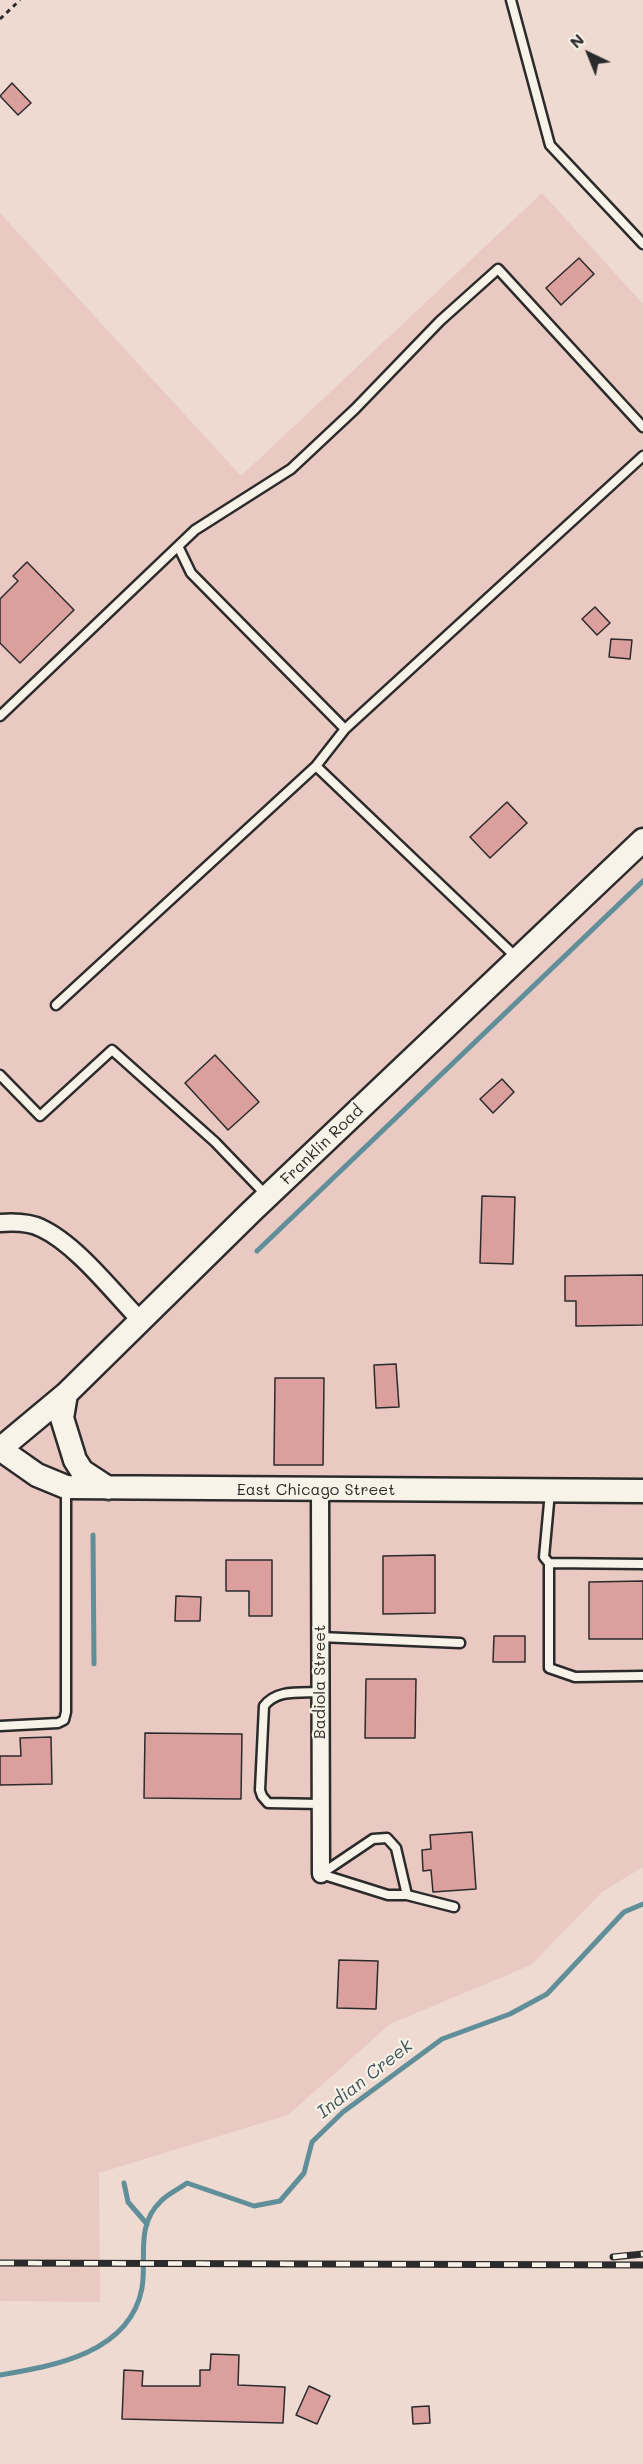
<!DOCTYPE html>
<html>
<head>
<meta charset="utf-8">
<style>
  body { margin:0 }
  #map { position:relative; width:643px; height:2464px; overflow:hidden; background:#efdad2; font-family:Mali,sans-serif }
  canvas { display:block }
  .north { position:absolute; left:559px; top:24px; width:60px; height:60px; -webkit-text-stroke:4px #f7f3e8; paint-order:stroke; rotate:317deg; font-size:16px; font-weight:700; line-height:24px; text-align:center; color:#2b2b2b }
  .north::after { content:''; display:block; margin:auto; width:21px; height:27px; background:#2b2b2b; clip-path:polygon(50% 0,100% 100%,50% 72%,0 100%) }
</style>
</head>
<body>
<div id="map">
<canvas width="643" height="2464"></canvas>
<div class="north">N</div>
</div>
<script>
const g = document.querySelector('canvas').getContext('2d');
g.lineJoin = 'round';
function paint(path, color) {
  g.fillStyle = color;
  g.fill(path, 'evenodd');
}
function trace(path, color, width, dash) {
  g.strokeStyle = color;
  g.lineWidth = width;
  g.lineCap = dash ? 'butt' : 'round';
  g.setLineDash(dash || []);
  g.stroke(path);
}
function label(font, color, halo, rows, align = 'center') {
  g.font = font + ' Mali,sans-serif';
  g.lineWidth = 4.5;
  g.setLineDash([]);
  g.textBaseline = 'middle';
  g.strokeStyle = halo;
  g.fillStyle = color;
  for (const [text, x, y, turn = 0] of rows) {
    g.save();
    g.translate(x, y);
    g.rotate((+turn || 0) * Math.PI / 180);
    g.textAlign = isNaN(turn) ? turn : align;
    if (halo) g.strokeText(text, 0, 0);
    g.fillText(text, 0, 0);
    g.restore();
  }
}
const built = new Path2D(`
  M542,193l101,111v1563l-41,25 -71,73 -141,59 -102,91 -189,58 1,129 -100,-1v-2088l241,263z`);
const stream = new Path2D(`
  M257,1251l386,-370
  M93,1535l1,129
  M124,2183l4,19 19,22
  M0,2375c54,-9 130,-22 142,-87 5,-30 -7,-62 19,-87 7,-7 18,-12 26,-18l67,23 26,-5 24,-28 8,-31 31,-30 99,-73 68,-25 37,-20 77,-82 19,-8`);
const building = new Path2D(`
  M12,83l19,20 -13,12 -18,-19z
  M579,258l15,16 -33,31 -15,-17z
  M27,562l47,48 -54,53 -20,-20v-44l18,-18 -5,-5z
  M595,607l15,16 -13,12 -15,-16z
  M611,639l21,1 -2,19 -21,-2z
  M507,802l20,21 -37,35 -20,-21z
  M215,1055l44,47 -31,28 -43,-47z
  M502,1079l12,13 -21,21 -13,-14z
  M482,1196l33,1 -2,67 -33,-1z
  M643,1275v50l-67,1v-25h-11v-25z
  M396,1364l3,43 -23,1 -2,-43z
  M275,1378h49l-1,87h-49z
  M435,1555v58l-52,1v-58z
  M226,1560h46v56h-23v-25h-23z
  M643,1581v58h-54v-57z
  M176,1596l25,1 -1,24h-25z
  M494,1636h31v26h-32z
  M366,1679h50l-1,59h-50z
  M145,1733l97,1 -1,65 -97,-1z
  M51,1737l1,47 -52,1v-29h21l-1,-18z
  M472,1832l4,57 -43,3 -2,-22 -8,1 -1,-21 9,-1 -1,-14z
  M339,1960l39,1 -2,48 -39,-1z
  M211,2354l28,1 -1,30 47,2 -2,36 -161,-4 2,-49 19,1 -1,15h58v-16h10z
  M309,2386l21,10 -13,28 -21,-9z
  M429,2406l1,17 -17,1 -1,-17z`);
const path = new Path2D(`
  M0,19l20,-19`);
const lane = new Path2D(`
  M511,0l39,145 93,99
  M178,546l13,27 154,156
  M0,716l195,-186 96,-61 64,-60 85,-88 58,-52 145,158
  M316,766l29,-37 298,-273
  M56,1005l260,-239 200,191
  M0,1075l40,41 72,-66 103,92 52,54
  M550,1492l-6,65 5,6 94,1
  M549,1563v105l26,9 68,-1
  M320,1637l140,6
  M320,1692c-20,1 -43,-3 -56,14l-4,84 2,6 6,7 53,1
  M0,1726l58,-3 6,-3 2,-8v-225
  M321,1874l52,-35 14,-1 9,10 11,47
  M321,1874l67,21h19l47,12`);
const street = new Path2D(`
  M0,1223c13,-1 29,-1 41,5 35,16 72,64 99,92
  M320,1490l1,384`);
const secondary = new Path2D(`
  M66,1394l-4,24 13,42 7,11 26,17
  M0,1449l66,-55 186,-183 391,-371
  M0,1449l37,26 29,12 577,4`);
const rail = new Path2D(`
  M613,2257l30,-3
  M0,2263l643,2`);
const streetNames = [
  ["Franklin Road",322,1145,-44],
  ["East Chicago Street",316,1490],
  ["Badiola Street",320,1682,-90]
];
const waterNames = [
  ["Indian Creek",365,2079,-38]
];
paint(built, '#e9c9c2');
trace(stream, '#608f99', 5);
paint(building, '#dba09e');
trace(building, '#2b2b2b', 1.5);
trace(lane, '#2b2b2b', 13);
trace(street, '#2b2b2b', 21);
trace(secondary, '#2b2b2b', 27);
trace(path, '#2b2b2b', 3, [4.5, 4.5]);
trace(lane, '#f7f3e8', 8);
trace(street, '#f7f3e8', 16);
trace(secondary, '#f7f3e8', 22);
trace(rail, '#2b2b2b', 7);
trace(rail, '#f7f3e8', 4.5, [14]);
label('16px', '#2b2b2b', '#f7f3e8', streetNames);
label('italic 18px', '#415459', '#f7f3e8', waterNames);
</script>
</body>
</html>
